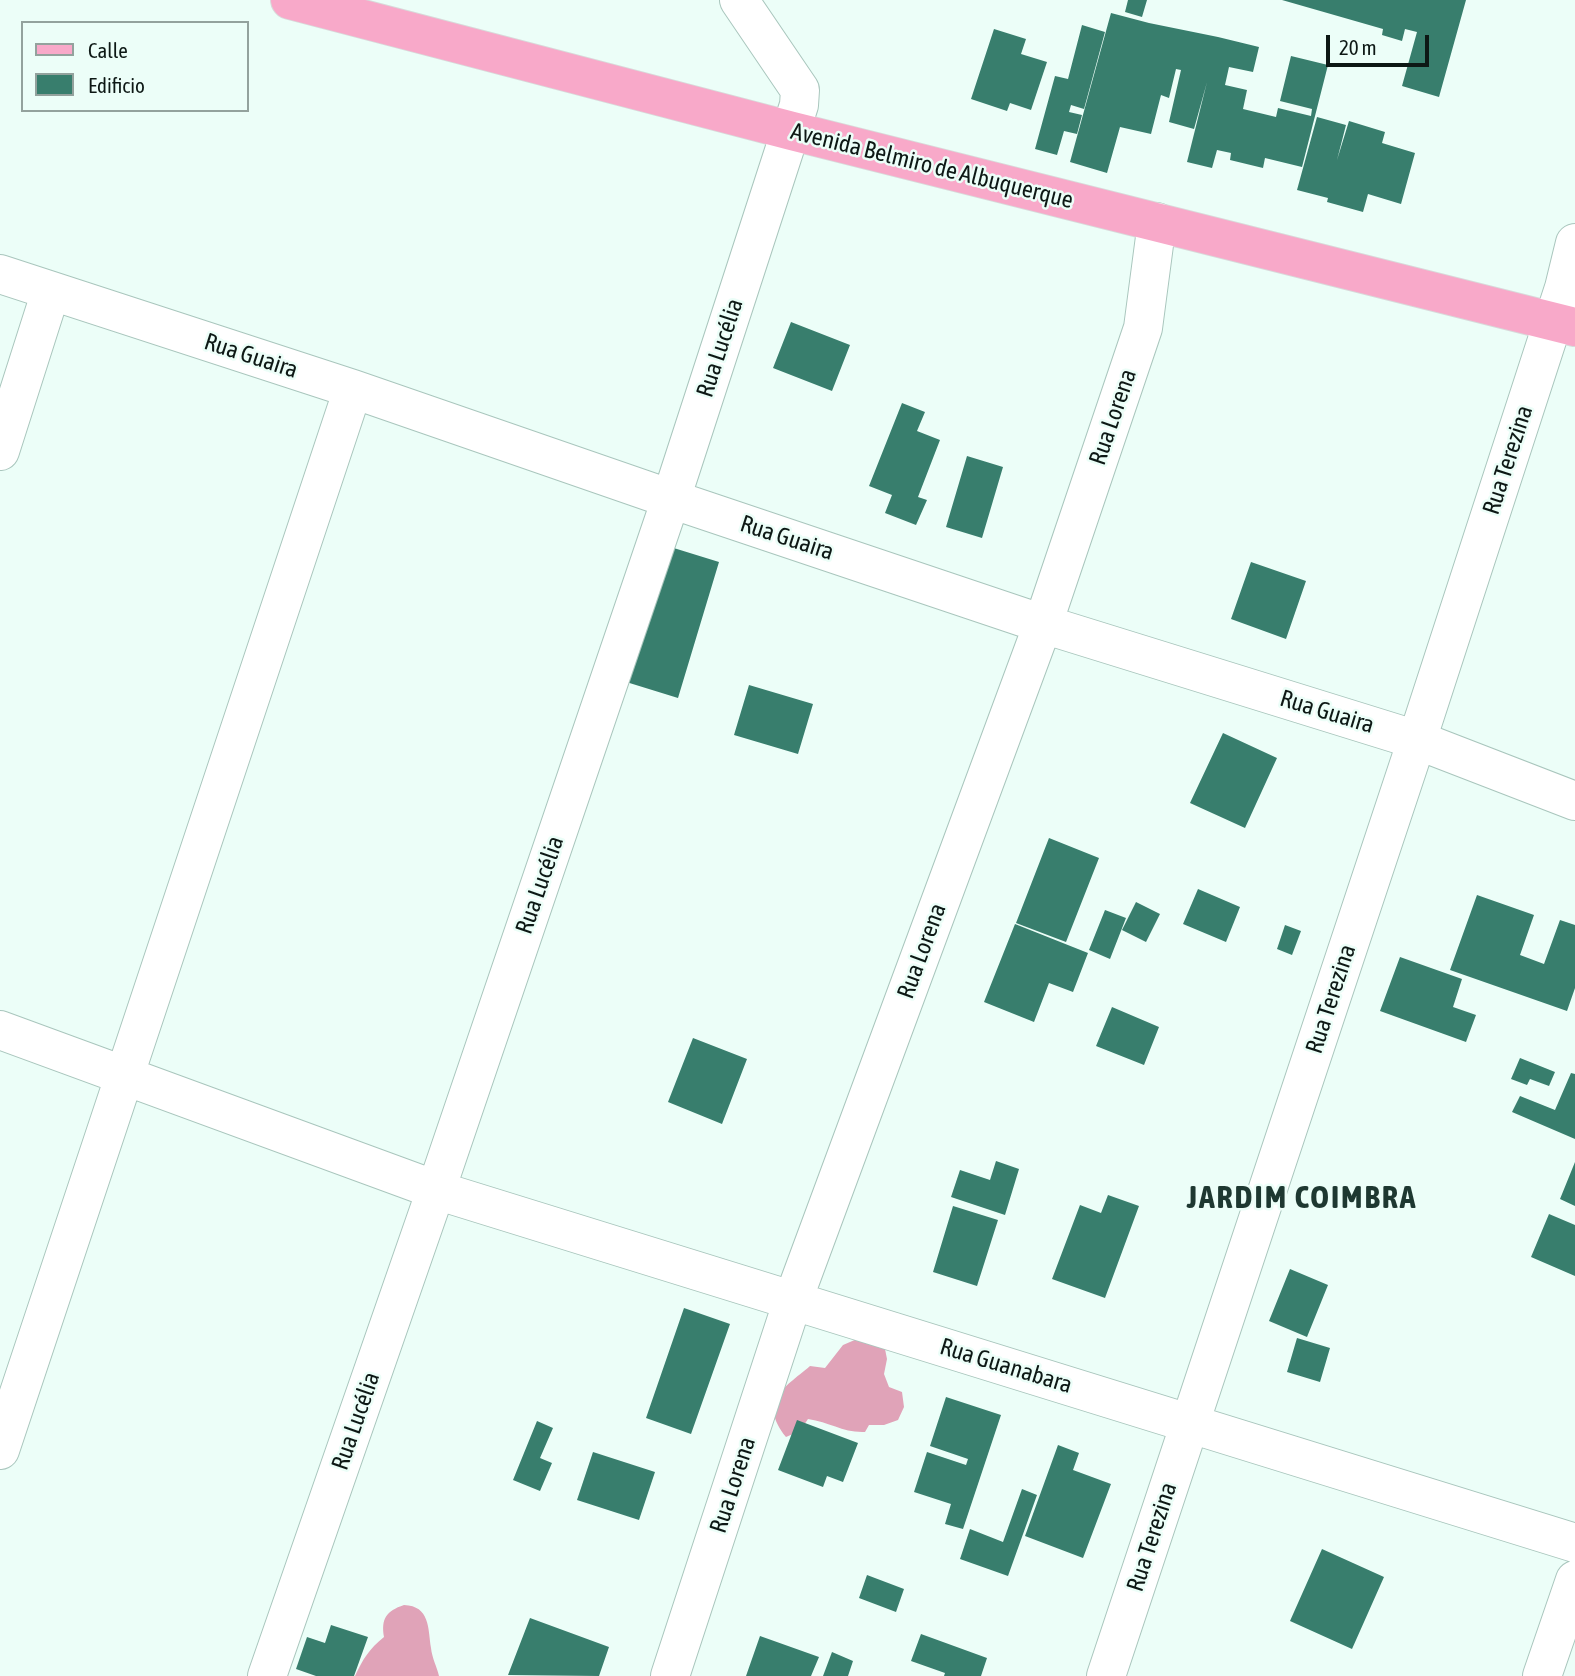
<!DOCTYPE html>
<html>
<head>
<meta charset="utf-8">
<style>
  body { margin:0 }
  #map { position:relative; width:1575px; height:1676px; overflow:hidden; background:#ecfef8; font-family:"Asap Condensed",sans-serif }
  canvas { display:block }
  .legend { position:absolute; left:21px; top:21px; width:228px; height:91px; box-sizing:border-box; background:#ecfef8; border:2px solid #93a29d; margin:0; padding:9px 12px; list-style:none; font-size:21px; color:#0d1815 }
  .legend li { display:flex; align-items:center; gap:14px; height:35px }
  .legend b { width:35px; border:2px solid #93a29d }
  .scale { position:absolute; left:1326px; top:35px; width:103px; height:32px; box-sizing:border-box; border:4px solid #0d1815; border-top:0; padding-left:9px; font-size:21px; line-height:24px; white-space:nowrap; color:#0d1815; -webkit-text-stroke:5px #ecfef8; paint-order:stroke }
</style>
</head>
<body>
<div id="map">
<canvas width="1575" height="1676"></canvas>
<ul class="legend">
<li><b style="height:9px;background:#f8a9c9"></b>Calle</li>
<li><b style="height:19px;background:#387e6d"></b>Edificio</li>
</ul>
<div class="scale">20 m</div>
</div>
<script>
const g = document.querySelector('canvas').getContext('2d');
g.lineJoin = 'round';
function paint(path, color) {
  g.fillStyle = color;
  g.fill(path, 'evenodd');
}
function trace(path, color, width, dash) {
  g.strokeStyle = color;
  g.lineWidth = width;
  g.lineCap = dash ? 'butt' : 'round';
  g.setLineDash(dash || []);
  g.stroke(path);
}
function label(font, color, halo, rows, align = 'center') {
  g.font = font + ' "Asap Condensed",sans-serif';
  g.lineWidth = 5;
  g.setLineDash([]);
  g.textBaseline = 'middle';
  g.strokeStyle = halo;
  g.fillStyle = color;
  for (const [text, x, y, turn = 0] of rows) {
    g.save();
    g.translate(x, y);
    g.rotate((+turn || 0) * Math.PI / 180);
    g.textAlign = isNaN(turn) ? turn : align;
    if (halo) g.strokeText(text, 0, 0);
    g.fillText(text, 0, 0);
    g.restore();
  }
}
const forest = new Path2D(`
  M857,1339l27,5 3,15 -3,15 5,13 13,5 2,15 -6,13 -14,5h-15l-4,7c-22,1 -35,-10 -57,-13l-8,12 -14,6c-28,-36 -3,-48 24,-71l15,2 18,-23z
  M404,1605c26,1 24,23 27,43 1,10 6,19 8,28h-84c8,-17 14,-27 29,-39 -3,-18 2,-26 20,-32z`);
const building = new Path2D(`
  M1128,0h19l-5,17 -17,-5z
  M1282,0h184l-27,97 -37,-11 15,-54 -12,-3 -3,12 -20,-6 1,-6z
  M1111,13l38,10 69,14 41,10 -6,25 -24,-5 -4,18 22,5 -4,19 33,8 2,-9 33,8 1,-7 -32,-8 11,-45 37,9 -26,102 -37,-9 -2,10 -33,-8 1,-7 -14,-3 -5,18 -25,-6 20,-80 -13,47 -25,-7 12,-52 -5,-1 -7,29 -8,-3 -10,39 -31,-7 -13,46 -37,-11z
  M1082,25l23,7 -21,77 -13,-4 -2,7 13,3 -5,19 -13,-3 -7,24 -22,-6 20,-73 13,3z
  M994,29l32,10 -5,15 26,8 -16,48 -21,-7 -3,8 -36,-12z
  M1317,117l29,8 -9,35 12,-39 36,11 -3,11 33,10 -14,51 -33,-10 -5,18 -36,-10 1,-4 -31,-8z
  M791,322l59,23 -18,46 -59,-23z
  M902,403l23,9 -8,19 23,9 -22,57 9,3 -11,25 -31,-12 7,-18 -23,-9z
  M967,456l36,11 -21,71 -36,-11z
  M664,545l55,17 -41,136 -55,-17z
  M1251,562l55,19 -20,58 -55,-20z
  M749,685l64,19 -15,50 -64,-19z
  M1223,733l54,25 -32,70 -55,-25z
  M1049,838l50,20 -33,84 -50,-19z
  M1198,889l42,18 -14,35 -43,-18z
  M1477,895l57,20 -14,40 24,9 16,-44 15,5v63l-8,23 -117,-41z
  M1136,902l24,12 -14,28 -24,-12z
  M1105,910l21,8 -16,41 -21,-9z
  M1015,924l73,29 -15,39 -24,-9 -15,39 -50,-20z
  M1285,925l16,6 -9,24 -15,-6z
  M1400,957l62,22 -9,28 23,8 -10,27 -86,-31z
  M1112,1007l47,20 -15,38 -48,-19z
  M693,1038l54,21 -25,65 -54,-22z
  M1520,1058l35,14 -6,14 -19,-7 -3,6 -16,-6z
  M1571,1073l4,1v65l-63,-27 8,-16 35,14z
  M996,1161l23,8 -14,46 -54,-18 9,-27 30,10z
  M1575,1162v44l-15,-7z
  M1108,1195l31,11 -34,92 -53,-19 28,-74 21,8z
  M953,1206l45,14 -21,66 -44,-14z
  M1549,1214l26,11v51l-44,-19z
  M1290,1269l38,16 -21,52 -38,-16z
  M684,1308l46,16 -39,110 -45,-16z
  M1297,1338l33,10 -10,34 -33,-10z
  M946,1397l55,18 -38,114 -18,-5 6,-20 -37,-12 13,-40 39,13 2,-6 -38,-13z
  M797,1420l61,23 -15,39 -16,-6 -4,11 -45,-17z
  M537,1421l16,7 -13,30 12,5 -12,28 -27,-11z
  M1058,1445l21,8 -6,17 38,14 -28,74 -58,-22z
  M593,1452l62,20 -16,48 -62,-20z
  M1022,1489l15,6 -29,81 -48,-17 10,-30 33,13z
  M1322,1549l62,28 -32,72 -62,-28z
  M867,1575l37,14 -8,23 -37,-14z
  M530,1618l79,29 -10,29 -91,-1z
  M331,1625l37,12 -14,39h-38l-20,-7 11,-32 18,6z
  M921,1634l66,24 -6,18h-37l1,-3 -34,-12z
  M760,1636l59,21 -8,19h-65z
  M832,1652l21,9 -5,15h-25z`);
const minor = new Path2D(`
  M0,274l353,115 318,110 372,125 374,116 158,61
  M0,451l51,-160
  M0,1030l436,160 1139,353
  M0,1450l353,-1061
  M267,1676l169,-486 235,-691 128,-394 1,-15 -61,-90
  M670,1676l123,-376 250,-676 100,-296 14,-106
  M1106,1676l311,-936 147,-452 11,-45
  M1542,1676l33,-96`);
const major = new Path2D(`
  M290,0l502,131 783,196`);
const streetNames = [
  ["Avenida Belmiro de Albuquerque",932,166,14],
  ["Rua Lucélia",720,348,-72],
  ["Rua Guaira",251,356,18],
  ["Rua Lorena",1113,417,-71],
  ["Rua Terezina",1508,460,-72],
  ["Rua Guaira",787,538,18],
  ["Rua Guaira",1327,712,17],
  ["Rua Lucélia",540,885,-71],
  ["Rua Lorena",922,951,-70],
  ["Rua Terezina",1331,999,-72],
  ["Rua Guanabara",1006,1366,17],
  ["Rua Lucélia",356,1421,-71],
  ["Rua Lorena",733,1485,-72],
  ["Rua Terezina",1152,1537,-72]
];
const districtNames = [
  ["JARDIM COIMBRA",1302,1198]
];
paint(forest, '#e0a3b8');
paint(building, '#387e6d');
trace(minor, '#a9c6bd', 40);
trace(major, '#d8dada', 40);
trace(minor, '#fff', 38);
trace(major, '#f8a9c9', 38);
label('24px', '#0d1815', '#ecfef8', streetNames);
g.letterSpacing = '2px';
label('bold 32px', '#1e3831', '#ecfef8', districtNames);
g.letterSpacing = '0px';
</script>
</body>
</html>
